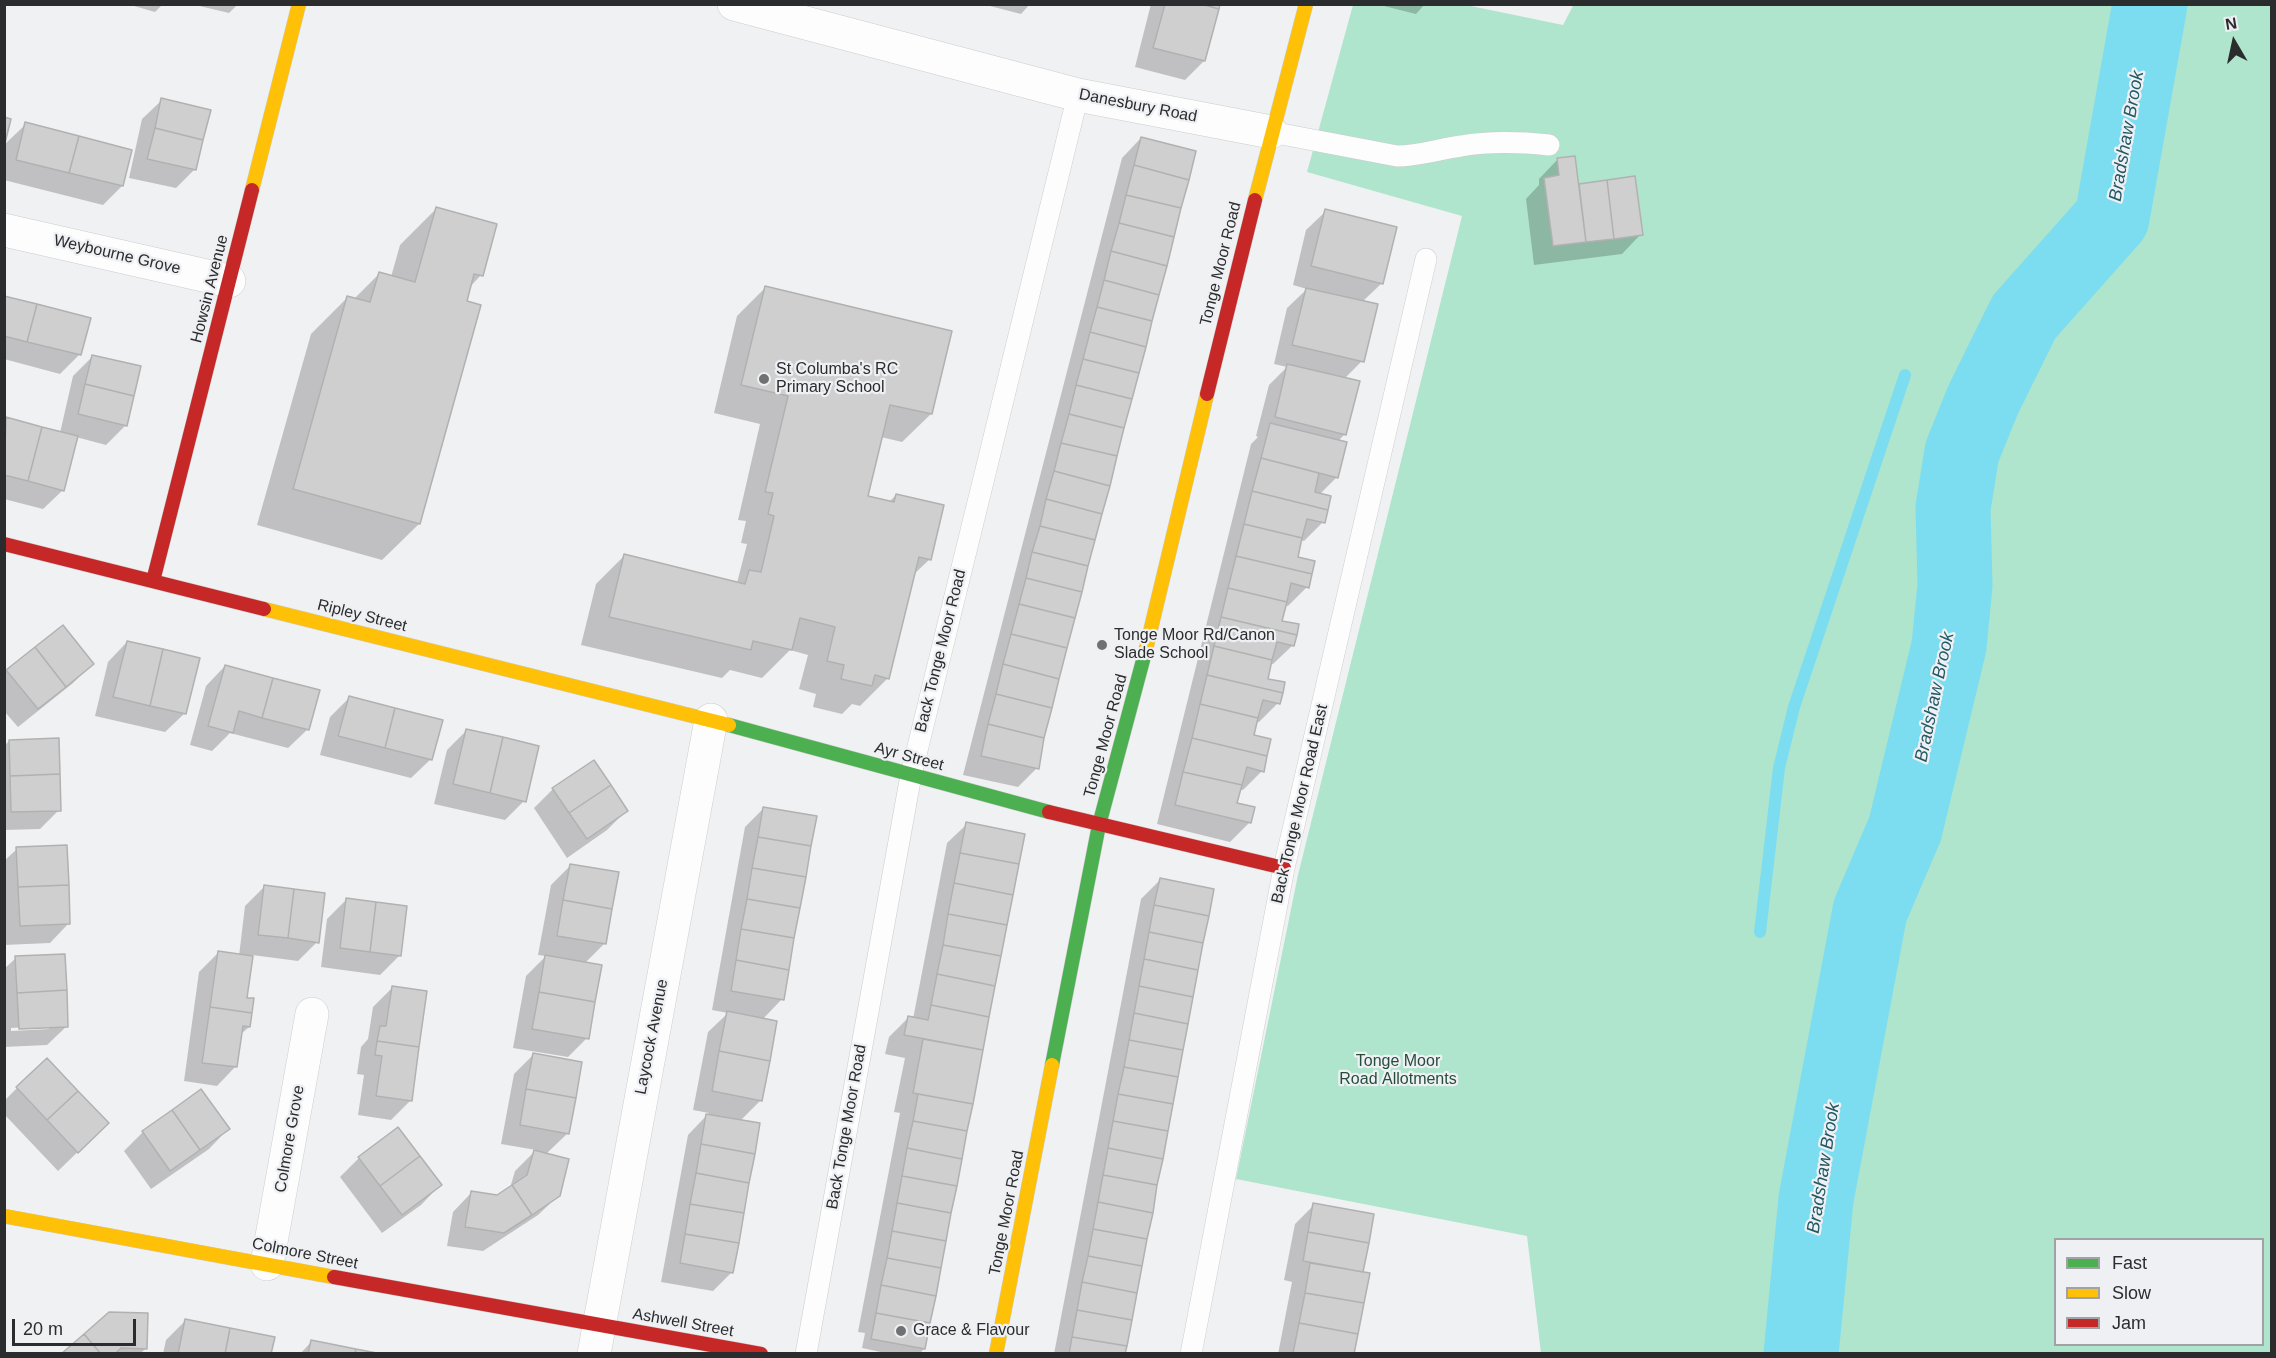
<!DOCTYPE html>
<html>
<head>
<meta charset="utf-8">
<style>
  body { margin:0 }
  #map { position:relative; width:2276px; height:1358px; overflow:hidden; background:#f0f1f3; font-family:Arial,sans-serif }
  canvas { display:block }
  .frame { position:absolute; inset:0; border:6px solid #2b2c2d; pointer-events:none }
  .legend { position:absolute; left:2054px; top:1238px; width:210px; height:108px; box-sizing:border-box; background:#eff0f4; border:2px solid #a1a2a4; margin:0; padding:8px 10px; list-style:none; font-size:18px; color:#2b2c2d }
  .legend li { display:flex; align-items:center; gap:12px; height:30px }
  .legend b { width:30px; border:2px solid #a1a2a4 }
  .north { position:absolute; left:2204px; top:12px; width:60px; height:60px; -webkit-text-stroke:4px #eff0f4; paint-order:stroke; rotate:351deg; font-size:16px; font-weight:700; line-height:24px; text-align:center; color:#2b2c2d }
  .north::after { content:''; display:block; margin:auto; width:21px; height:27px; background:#2b2c2d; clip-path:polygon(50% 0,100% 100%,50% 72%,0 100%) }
  .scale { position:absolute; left:12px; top:1319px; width:124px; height:27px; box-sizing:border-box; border:3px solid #2b2c2d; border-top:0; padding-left:8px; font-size:18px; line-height:21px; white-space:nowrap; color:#2b2c2d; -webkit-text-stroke:4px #eff0f4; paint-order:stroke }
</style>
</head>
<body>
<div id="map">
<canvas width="2276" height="1358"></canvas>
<div class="frame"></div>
<ul class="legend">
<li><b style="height:8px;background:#4caf50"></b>Fast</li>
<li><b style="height:8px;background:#ffc107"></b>Slow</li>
<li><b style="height:8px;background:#c62828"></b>Jam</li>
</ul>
<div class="north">N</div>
<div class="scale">20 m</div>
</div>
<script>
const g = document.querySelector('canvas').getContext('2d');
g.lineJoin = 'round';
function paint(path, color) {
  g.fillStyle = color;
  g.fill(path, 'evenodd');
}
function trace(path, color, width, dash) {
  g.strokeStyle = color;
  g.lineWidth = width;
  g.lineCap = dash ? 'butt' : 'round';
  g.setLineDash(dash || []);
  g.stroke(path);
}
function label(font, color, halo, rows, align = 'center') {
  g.font = font + ' Arial,sans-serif';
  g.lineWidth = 4.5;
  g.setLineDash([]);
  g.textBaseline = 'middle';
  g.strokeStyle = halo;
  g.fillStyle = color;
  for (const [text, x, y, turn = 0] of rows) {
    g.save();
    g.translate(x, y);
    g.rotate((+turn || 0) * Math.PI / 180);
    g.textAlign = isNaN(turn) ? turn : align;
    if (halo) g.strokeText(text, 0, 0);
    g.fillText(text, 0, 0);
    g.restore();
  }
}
const green = new Path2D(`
  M1574,4l697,1v1348h-730l-14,-117 -291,-57 62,-304 164,-659 -155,-44 46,-167h113l97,20zM2056,1240h206v104h-206z`);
const shadow = new Path2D(`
  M127,4h36l-8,8z
  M191,4h47l-9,9z
  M982,4h48l-9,10z
  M1151,4h68l-15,57 -19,19 -50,-13z
  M1376,4h49l-9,10z
  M162,100l33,69 -19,19 -47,-10 13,-59z
  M26,124l96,62 -19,19 -99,-25v-35z
  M1141,138l-91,570 -13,60 -19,19 -55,-12 159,-617z
  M1558,159l19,26 57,-7 7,56 -19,20 -88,11 -8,-66 13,-14v-6z
  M436,209l45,66 -12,13 -4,14 15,4 -61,218 -37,36 -125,-35 54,-191 36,-36 6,2 26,-26 12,3 9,-32z
  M1326,211l56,72 -20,19v59l-18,18 1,55 -8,8v35l-18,18 4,27 -19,19 -4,-1 -4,18 11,29 -19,19 -4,-1 -4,17 13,23 -20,19h-3l-4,16 12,23 -19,19h-3l-4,14 10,35 -19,19 -4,-1 -3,15 14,18 -20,20 -73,-18 94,-380 7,-7 -2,-1 13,-51 18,-18 -13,-3 13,-56 20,-19 -14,-4 13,-55z
  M765,288l166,126 -29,28 -21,-5 -15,60 23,5 7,-7 34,64 -18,17 -24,102 -28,28 -8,-2 -10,10 -29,-7 3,-13 -17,-5 9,-34 -18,-5 -28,28 -32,-8 -8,8 -141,-33 15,-61 28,-28 113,27 10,-39 -6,-1 5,-22 -8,-1 22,-96 -46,-11 23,-97z
  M4,298l76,56 -20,20 -56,-15z
  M92,357l33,69 -19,19 -30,-8 -13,53 -20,19 -39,-10v-78l2,-2 54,14 13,-57z
  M127,642l58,71 -20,19 -70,-16 13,-54z
  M92,664l-19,19 -55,44 -14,-16v-37l3,-3z
  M225,666l83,63 -20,19 -58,-15 -18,18 -22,-6 16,-59z
  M349,698l82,61 -20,19 -91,-23 10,-38z
  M467,730l57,71 -19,19 -71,-16 13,-54z
  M9,741l50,69 -19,19 -36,1v-84z
  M553,789l73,22 -19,19 -40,28 -33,-50z
  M764,808l18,191 -20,21 -1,80 -21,21 -8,151 -19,19 -52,-9 27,-147 21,-22 -16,-3 15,-78 20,-19 -16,-3 33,-183z
  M967,824l56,11 -99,514 -5,5h-29l-28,-6 3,-15 -7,-1 42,-219 -6,-1 11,-54 -20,-4 4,-17 19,-19 5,1 34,-176z
  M17,849l52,74 -19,20 -46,2v-84z
  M570,866l34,78 -20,20 3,74 -19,19 -55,-9 13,-72 20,-20 -8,-1 13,-70z
  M1160,880l-36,474h-70l87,-455z
  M265,886l52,56 -19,19 -46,-6 -6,44 3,28 -9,8 -4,31 -19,20 -33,-5 15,-109 19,-19 21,3 6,-50z
  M346,900l53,56 -19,19 -59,-8 6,-48z
  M16,958l51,68 -20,19 -43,2v-78zM49,1026v3l-38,2v-3z
  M392,988l18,113 -19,19 -33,-5 6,-40 -7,-1 4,-27 7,-8 5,-32z
  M533,1055l35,78 -22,21 12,42 -20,19 -55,36 -36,-5 6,-34 19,-20 25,5 13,-9 5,-17 21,-21 -35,-6 13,-70z
  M17,1088l71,54 -30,29 -54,-57v-13z
  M228,1129l-19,20 -58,40 -27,-38 19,-19z
  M398,1130l42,55 -19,20 -39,28 -42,-56 19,-19z
  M1314,1205l48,69 -9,80h-75l14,-72 -8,-2 11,-56z
  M109,1314l36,35 -5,5h-76z
  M185,1321l85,33h-107l3,-14z
  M311,1342l63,12h-74z`);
const stream = new Path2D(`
  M1760,932l19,-164 15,-61 111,-332`);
const river = new Path2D(`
  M1801,1354l15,-155 54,-288 35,-82 44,-183 6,-61 -2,-77 9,-56 21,-52 41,-83 88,-99 38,-214`);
const building = new Path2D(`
  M1165,4h36l18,5 -14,52 -52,-13z
  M1201,4h19l-1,5z
  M161,98l50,12 -8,30 -48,-12z
  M4,117l7,2 -7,28z
  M25,122l54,14 -10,37 -53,-13z
  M155,128l48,12 -7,30 -49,-11z
  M79,136l53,14 -9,36 -54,-13z
  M1141,137l55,14 -7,29 -55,-15z
  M1575,156l11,86 -33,4 -9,-68 15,-3 -2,-17z
  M1134,165l55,15 -8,28 -55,-13z
  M1635,176l8,59 -29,4 -7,-59z
  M1607,180l7,59 -28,3 -7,-58z
  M1126,195l55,13 -7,29 -55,-14z
  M436,207l61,17 -14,52 -9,-2 -7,27 14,4 -61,219 -127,-35 54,-193 23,6 9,-30 36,10z
  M1325,209l72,18 -14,57 -72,-18z
  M1119,223l55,14 -7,29 -56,-15z
  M1111,251l56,15 -8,29 -55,-15z
  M1104,280l55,15 -7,26 -55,-14z
  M765,286l187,45 -20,83 -42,-9 -22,91 26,6 2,-8 48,11 -13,55 -12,-3 -30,122 -14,-4 -3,11 -31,-7 3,-14 -17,-4 8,-34 -35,-9 -8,32 -39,-9 -2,9 -142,-33 15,-63 121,30 4,-14 12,2 13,-56 -6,-2 5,-21 -8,-1 23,-96 -47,-11z
  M1306,288l72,16 -14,58 -72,-17z
  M4,296l33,8 -10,38 -23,-6z
  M37,304l54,14 -10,37 -54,-13z
  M1097,307l55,14 -6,26 -56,-15z
  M1090,332l56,15 -7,26 -56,-14z
  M92,355l49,11 -7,30 -49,-12z
  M1083,359l56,14 -7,26 -56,-14z
  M1287,364l73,17 -14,54 -71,-18z
  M85,384l49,12 -7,30 -49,-12z
  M1076,385l56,14 -8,29 -55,-14z
  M1069,414l55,14 -7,28 -56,-13z
  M6,417l36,10 -14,54 -24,-6z
  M1270,423l77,19 -9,36 -77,-20z
  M42,427l36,9 -14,55 -36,-10z
  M1061,443l56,13 -7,30 -56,-15z
  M1261,458l58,15 -4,19 16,4 -3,14 -76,-19z
  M1054,471l56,15 -8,28 -56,-15z
  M1252,491l76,19 -3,13 -18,-4 -5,19 -58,-14z
  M1046,499l56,15 -7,26 -55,-14z
  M1244,524l58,14 -4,19 17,4 -3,13 -76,-18z
  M1040,526l55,14 -7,26 -56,-14z
  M1032,552l56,14 -6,26 -56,-14z
  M1236,556l76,18 -3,14 -18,-5 -4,19 -59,-14z
  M1026,578l56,14 -7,26 -56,-14z
  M1228,588l59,14 -5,19 17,3 -2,11 -76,-18z
  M1019,604l56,14 -8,30 -56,-14z
  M1221,617l76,18 -3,11 -17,-4 -5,18 -58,-14z
  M63,625l31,39 -28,23 -31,-40z
  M1011,634l56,14 -8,31 -56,-15z
  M127,641l36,8 -13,57 -37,-9z
  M1214,646l58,14 -4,19 17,3 -2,11 -76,-18z
  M35,647l31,40 -28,22 -32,-39z
  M163,649l37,9 -14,56 -36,-8z
  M1003,664l56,15 -7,29 -56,-14z
  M225,665l48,13 -11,40 -23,-7 -6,22 -25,-7z
  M1207,675l76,18 -3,11 -17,-4 -5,18 -58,-14z
  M273,678l47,12 -11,40 -47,-12z
  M996,694l56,14 -8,30 -56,-14z
  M349,696l46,12 -10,40 -47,-12z
  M1200,704l58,14 -4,17 17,4 -4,17 -75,-18z
  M395,708l48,12 -11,40 -47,-12z
  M988,724l56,14 -5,31 -58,-13z
  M466,729l37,8 -13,56 -37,-9z
  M503,737l36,9 -13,56 -36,-9z
  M59,738l1,36 -50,2 -1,-36z
  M1192,738l75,18 -3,16 -17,-5 -5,18 -59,-13z
  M594,760l17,25 -42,28 -17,-25z
  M1183,772l59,13 -5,18 18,4 -4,16 -76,-18z
  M60,774l1,37 -50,1 -1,-36z
  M611,785l17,26 -41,28 -18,-26z
  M763,807l54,9 -6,30 -53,-9z
  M966,822l59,12 -6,30 -59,-11z
  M758,837l53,9 -5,31 -54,-9z
  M67,845l2,40 -51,2 -2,-40z
  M960,853l59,11 -6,31 -59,-12z
  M570,864l49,8 -7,37 -49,-9z
  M752,868l54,9 -6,31 -53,-9z
  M1160,878l54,11 -5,27 -55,-11z
  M954,883l59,12 -6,30 -59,-11z
  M69,885l1,39 -50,2 -2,-39z
  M264,885l30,4 -6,49 -30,-3z
  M294,889l31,4 -6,50 -31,-5z
  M346,898l30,4 -6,50 -30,-4z
  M747,899l53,9 -6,30 -53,-9z
  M563,900l49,9 -6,35 -49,-8z
  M376,902l31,4 -6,50 -31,-4z
  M1154,905l55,11 -6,27 -54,-11z
  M948,914l59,11 -6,31 -58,-11z
  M741,929l53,9 -5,32 -53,-10z
  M1149,932l54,11 -5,27 -54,-11z
  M943,945l58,11 -6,30 -58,-12z
  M218,951l35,5 -6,42h7l-2,15 -42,-6z
  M65,954l2,36 -50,3 -2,-37z
  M545,955l57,10 -7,37 -56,-10z
  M1144,959l54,11 -5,27 -54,-11z
  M736,960l53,10 -5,30 -53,-9z
  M937,974l58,12 -6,31 -58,-12z
  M392,986l35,5 -8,56 -42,-6 3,-15h6z
  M1139,986l54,11 -5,27 -54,-11z
  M67,990l1,37 -49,2 -2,-36z
  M539,992l56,10 -6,37 -57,-10z
  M931,1005l58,12 -6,33 -79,-15 4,-19 20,4z
  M210,1007l42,6 -2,14 -7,-1 -6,41 -35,-4z
  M727,1011l50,10 -7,40 -51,-10z
  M1134,1013l54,11 -5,26 -54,-10z
  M923,1039l60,11 -10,54 -60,-11z
  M1129,1040l54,10 -5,27 -54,-10z
  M377,1041l42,6 -7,54 -36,-5 6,-40 -7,-1z
  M719,1051l51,10 -8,40 -50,-10z
  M533,1053l49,9 -6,36 -50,-9z
  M47,1058l31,33 -31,29 -31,-33z
  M1124,1067l54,10 -5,27 -55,-10z
  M201,1089l29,40 -30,21 -28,-40z
  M526,1089l50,9 -7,36 -49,-9z
  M78,1091l31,32 -31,30 -31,-33z
  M918,1094l55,10 -6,27 -54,-10z
  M1118,1094l55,10 -5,27 -55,-10z
  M172,1110l28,40 -30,21 -28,-40z
  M706,1114l54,9 -5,31 -54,-10z
  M913,1121l54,10 -5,28 -55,-11z
  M1113,1121l55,10 -5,28 -55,-11z
  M398,1127l22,29 -40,30 -22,-29z
  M701,1144l54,10 -6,29 -53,-10z
  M907,1148l55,11 -5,27 -55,-10z
  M1108,1148l55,11 -6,26 -54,-10z
  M534,1150l35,9 -9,37 -28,19 -20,-30 15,-10z
  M420,1156l22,29 -40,30 -22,-29z
  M696,1173l53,10 -5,30 -54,-9z
  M1103,1175l54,10 -4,28 -55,-11z
  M902,1176l55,10 -6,27 -54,-10z
  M512,1185l20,30 -28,18 -39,-6 6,-36 26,4z
  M1098,1202l55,11 -6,26 -54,-10z
  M897,1203l54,10 -5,28 -54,-10z
  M1313,1203l61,11 -5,29 -61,-11z
  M690,1204l54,9 -5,30 -54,-9z
  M1093,1229l54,10 -5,27 -54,-10z
  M892,1231l54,10 -5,27 -54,-10z
  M1308,1232l61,11 -6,29 -60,-11z
  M685,1234l54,9 -6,30 -53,-10z
  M1088,1256l54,10 -5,27 -55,-11z
  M887,1258l54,10 -5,28 -55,-11z
  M1310,1263l60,10 -6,30 -59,-10z
  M1082,1282l55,11 -5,27 -55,-10z
  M881,1285l55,11 -6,27 -54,-10z
  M1305,1293l59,10 -6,31 -59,-11z
  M1077,1310l55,10 -5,26 -55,-9z
  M109,1312l39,1 -1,36 -26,-1 -6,6h-14l-17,-20z
  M876,1313l54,10 -5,26 -54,-10z
  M185,1319l45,9 -5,26h-47z
  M1299,1323l59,11 -4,20 -61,-1z
  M230,1328l45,9 -4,17h-46z
  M84,1334l17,20h-40z
  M1072,1337l55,9 -2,8h-56z
  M311,1340l45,9 -1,5h-47z
  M356,1349l26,5h-27z`);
const lane = new Path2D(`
  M1271,132l126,24c22,0 42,-7 64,-10 29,-5 59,-4 88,-1
  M806,1354l105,-579 167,-680
  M1191,1354l93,-486 142,-609`);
const street = new Path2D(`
  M734,4l344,91 193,37
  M4,230l225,51
  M267,1264l45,-250
  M594,1354l117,-634`);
const fast = new Path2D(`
  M729,725l320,87
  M1052,1065l47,-240 47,-176`);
const slow = new Path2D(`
  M252,190l47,-186
  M1255,200l51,-196
  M264,609l465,116
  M1146,649l61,-255
  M4,1216l330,61
  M996,1354l56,-289`);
const jam = new Path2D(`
  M1207,394l48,-194
  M4,544l260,65
  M153,581l99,-391
  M1049,812l235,56
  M334,1277l427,77`);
const markers = [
  [764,379,6,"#707172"],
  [1102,645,6,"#707172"],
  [901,1331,6,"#707172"]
];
const streetNames = [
  ["Danesbury Road",1138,106,11],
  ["Weybourne Grove",117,255,13],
  ["Tonge Moor Road",1221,264,-76],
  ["Howsin Avenue",210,289,-76],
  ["Ripley Street",362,616,14],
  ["Back Tonge Moor Road",941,651,-76],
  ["Tonge Moor Road",1106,736,-75],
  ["Ayr Street",909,757,15],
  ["Back Tonge Moor Road East",1300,804,-77],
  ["Laycock Avenue",652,1037,-79],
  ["Back Tonge Moor Road",847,1127,-80],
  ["Colmore Grove",290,1139,-80],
  ["Tonge Moor Road",1007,1213,-79],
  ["Colmore Street",305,1254,11],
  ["Ashwell Street",683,1323,10]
];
const poiNames = [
  ["St Columba's RC",776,370],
  ["Primary School",776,388],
  ["Tonge Moor Rd/Canon",1114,636],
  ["Slade School",1114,654],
  ["Grace & Flavour",913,1331]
];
const parkNames = [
  ["Tonge Moor",1398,1062],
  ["Road Allotments",1398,1080]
];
const waterNames = [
  ["Bradshaw Brook",2127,136,-80],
  ["Bradshaw Brook",1935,697,-78],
  ["Bradshaw Brook",1824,1168,-81]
];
paint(green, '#afe5cc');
paint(shadow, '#0003');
trace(stream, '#7cddf0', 12);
trace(river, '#7cddf0', 75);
paint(building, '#cfcfd0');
trace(building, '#b1b1b1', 1.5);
trace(lane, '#ccccce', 22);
trace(street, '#ccccce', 34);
trace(fast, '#ccccce', 15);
trace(slow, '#ccccce', 15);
trace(jam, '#ccccce', 15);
trace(lane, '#fdfdfd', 21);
trace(street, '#fdfdfd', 33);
trace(fast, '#4caf50', 14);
trace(slow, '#ffc107', 14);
trace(jam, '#c62828', 14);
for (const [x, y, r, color] of markers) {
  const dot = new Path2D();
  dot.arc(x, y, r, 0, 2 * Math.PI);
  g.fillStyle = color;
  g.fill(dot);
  trace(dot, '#eff0f4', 2);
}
label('16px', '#2b2c2d', '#eff0f4', streetNames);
label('16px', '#2b2c2d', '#eff0f4', poiNames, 'left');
label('16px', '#234e3a', '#eff0f4', parkNames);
label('italic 18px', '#215964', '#eff0f4', waterNames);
</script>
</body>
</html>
